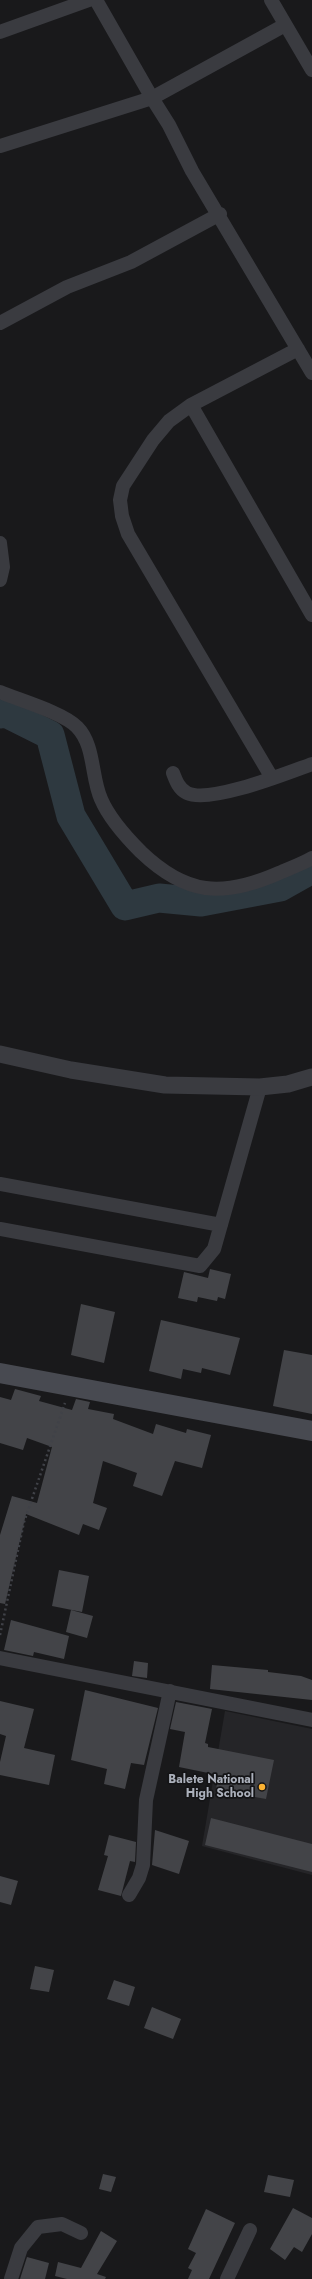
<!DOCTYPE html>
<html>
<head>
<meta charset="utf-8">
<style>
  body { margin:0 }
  canvas { display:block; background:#19191b }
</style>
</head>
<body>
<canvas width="312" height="2279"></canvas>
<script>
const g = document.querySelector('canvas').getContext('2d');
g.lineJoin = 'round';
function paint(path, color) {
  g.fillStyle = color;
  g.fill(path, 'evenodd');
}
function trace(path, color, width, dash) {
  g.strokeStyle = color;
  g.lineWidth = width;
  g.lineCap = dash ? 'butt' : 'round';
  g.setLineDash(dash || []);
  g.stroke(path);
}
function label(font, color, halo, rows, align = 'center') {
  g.font = font + ' Jost,sans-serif';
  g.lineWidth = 3.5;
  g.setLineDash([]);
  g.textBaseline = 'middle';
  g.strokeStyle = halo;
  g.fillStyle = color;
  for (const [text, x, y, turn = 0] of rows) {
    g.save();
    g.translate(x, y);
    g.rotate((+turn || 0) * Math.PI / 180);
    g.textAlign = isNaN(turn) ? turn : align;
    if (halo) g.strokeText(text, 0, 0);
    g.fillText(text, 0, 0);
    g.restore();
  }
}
const built = new Path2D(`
  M225,1711l87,18v146l-110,-29z`);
const river = new Path2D(`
  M0,714l6,-1 44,22 21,81 54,90 34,-8 42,4 79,-15 32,-18`);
const building = new Path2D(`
  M210,1269l21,5 -6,25 -7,-2 -1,4 -19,-4 -1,5 -19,-4 6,-26 24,6z
  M81,1304l34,8 -11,51 -33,-8z
  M161,1320l79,18 -10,37 -28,-7 -1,5 -18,-4 -2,10 -32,-8z
  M284,1350l28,5v59l-39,-8z
  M15,1389l26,7 -2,5 33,9 4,-11 14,3 -2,7 26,5 -1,5 40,15 3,-10 30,9 1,-4 24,6 -9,33 -27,-7 -13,35 -29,-10 4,-13 -34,-12 -10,42 14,5 -8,22 -16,-6 -4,11 -53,-21 -21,90 -5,-1v-68l12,-39 25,7 15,-56 -25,-9 -4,12 -23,-7v-46l11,3z
  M59,1570l30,6 -7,36 -30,-6z
  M71,1610l22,6 -6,22 -21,-6z
  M11,1620l58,16 -5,23 -30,-7 -1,4 -29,-6z
  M134,1661l14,2 -1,15 -15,-2z
  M212,1665l56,5v2l33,4 11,4v20l-102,-11z
  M85,1690l73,18 -14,57 -13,-2 -6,26 -21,-5 3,-15 -36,-9z
  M0,1701l34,8 -10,39 31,7 -6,30 -49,-10v-13l6,-26 -6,-2z
  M176,1702l36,7 -7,34 3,1v3l66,13 -8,39 -50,-9 2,-15 -39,-8 6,-35 -15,-3z
  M211,1818l101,26v28l-107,-27z
  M155,1830l34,11 -10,33 -27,-9z
  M109,1835l27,7 -1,20 -5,-1 -9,35 -23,-6 10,-34 -4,-1z
  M0,1876l18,5 -7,24 -11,-3z
  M35,1966l19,4 -5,22 -19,-3z
  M114,1980l21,7 -6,19 -22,-7z
  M152,2007l29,12 -8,20 -29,-11z
  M103,2174l13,3 -5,15 -12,-3z
  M268,2175l26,5 -4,17 -26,-5z
  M293,2208l19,10v16l-10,18 -8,-5 -9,13 -15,-11z
  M206,2209l29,14 -26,56h-21l4,-9 -4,-2 8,-15 -8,-4z
  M101,2231l16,10 -20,33 9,3 -1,2h-38l-12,-3 3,-14 23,6z
  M27,2257l22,6 -4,16h-25z`);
const path = new Path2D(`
  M0,1635l24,-113 41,-119`);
const minor = new Path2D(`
  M96,0l56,98 17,27 23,46 120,202
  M271,0l41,70
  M0,32l89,-32
  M0,146l152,-48 133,-73
  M0,323l67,-36 64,-25 89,-48
  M191,405l121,210
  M0,543l3,24 -3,13
  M0,692c19,8 64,21 77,35 18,18 14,50 24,72 8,19 25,38 40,53 45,43 81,46 138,21 11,-5 23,-9 33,-15
  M173,773c3,8 6,16 14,20 23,11 100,-20 125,-29
  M272,778l-144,-244 -6,-18 -2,-16 3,-14 30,-46 16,-19 22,-16 107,-56
  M0,1184l221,41
  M0,1229l200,37 14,-17 46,-162
  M0,1658l312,62
  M129,1895l10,-17 4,-13 3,-65 24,-109
  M11,2279l10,-31 17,-21 24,-3 19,9
  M227,2279l23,-49`);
const tertiary = new Path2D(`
  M0,1054l71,16 94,15 95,2 28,-3 24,-7`);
const secondary = new Path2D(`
  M0,1373l312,58`);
const markers = [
  [262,1787,4,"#fbb232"]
];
const poiNames = [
  ["Balete National",254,1780],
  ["High School",254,1794]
];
paint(built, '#252528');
trace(river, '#2e3940', 29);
paint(building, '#434448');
trace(path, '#404248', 2.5, [2, 3]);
trace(minor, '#3a3b40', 14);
trace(tertiary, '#3a3b40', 17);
trace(secondary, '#484a51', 20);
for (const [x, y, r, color] of markers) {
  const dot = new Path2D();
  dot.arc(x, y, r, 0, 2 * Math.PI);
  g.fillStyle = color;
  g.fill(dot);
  trace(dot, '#141416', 1.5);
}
label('bold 12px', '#abb0bb', '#141416', poiNames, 'right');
</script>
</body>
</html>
